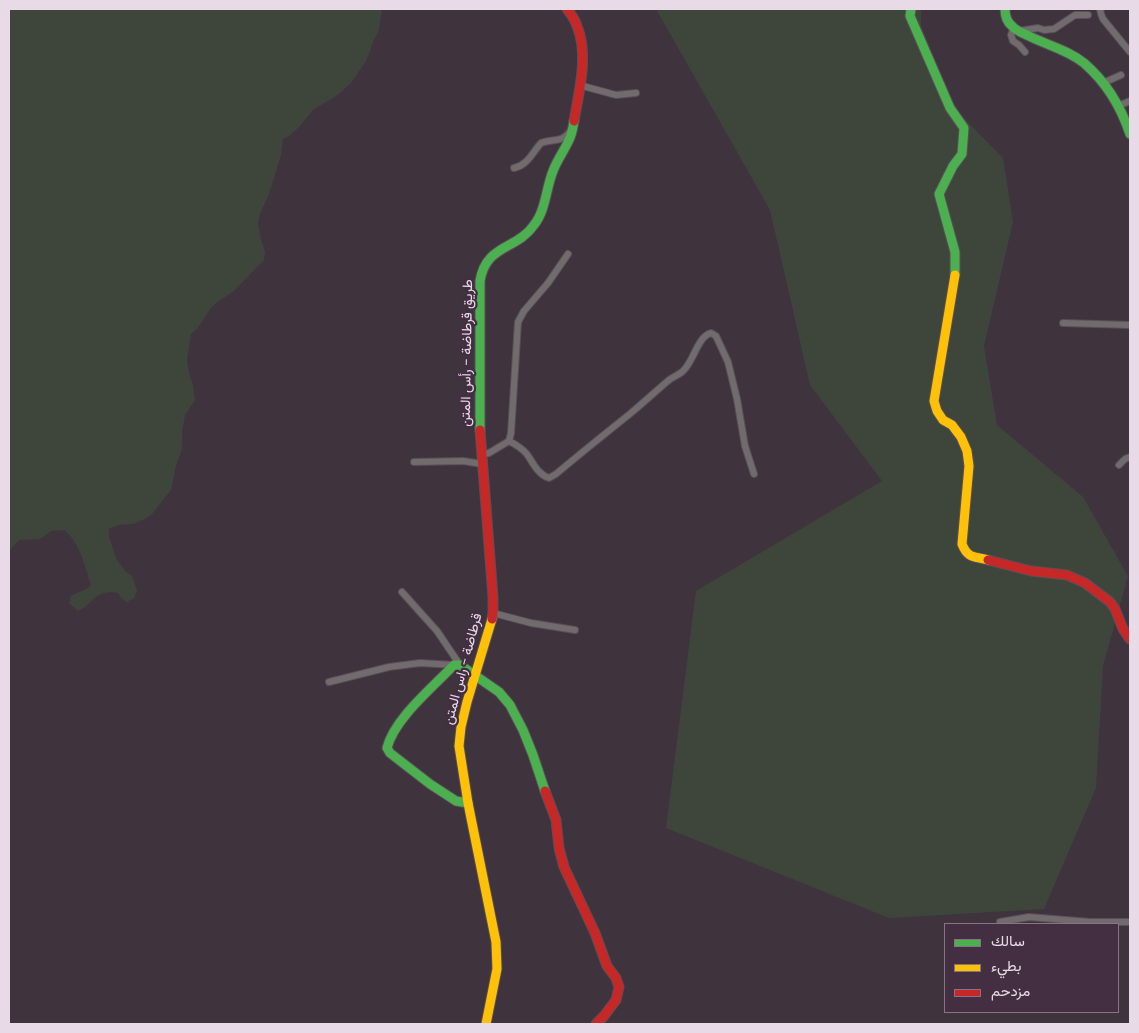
<!DOCTYPE html>
<html>
<head>
<meta charset="utf-8">
<style>
  body { margin:0 }
  #map { position:relative; width:1139px; height:1033px; overflow:hidden; background:#3f333e; font-family:Merriweather,Vazirmatn,serif }
  canvas { display:block }
  .frame { position:absolute; inset:0; border:10px solid #e8dae6; pointer-events:none }
  .legend { position:absolute; left:944px; top:923px; width:175px; height:90px; box-sizing:border-box; background:#442e42; border:1px solid #867384; margin:0; padding:6px 9px; list-style:none; font-size:15px; color:#e8dae6 }
  .legend li { display:flex; align-items:center; gap:10px; height:25px }
  .legend b { width:25px; border:1px solid #867384 }
</style>
</head>
<body>
<div id="map">
<canvas width="1139" height="1033"></canvas>
<div class="frame"></div>
<ul class="legend">
<li><b style="height:6px;background:#4caf50"></b>سالك</li>
<li><b style="height:6px;background:#ffc107"></b>بطيء</li>
<li><b style="height:6px;background:#c62828"></b>مزدحم</li>
</ul>
</div>
<script>
const g = document.querySelector('canvas').getContext('2d');
g.lineJoin = 'round';
function paint(path, color) {
  g.fillStyle = color;
  g.fill(path, 'evenodd');
}
function trace(path, color, width, dash) {
  g.strokeStyle = color;
  g.lineWidth = width;
  g.lineCap = dash ? 'butt' : 'round';
  g.setLineDash(dash || []);
  g.stroke(path);
}
function label(font, color, halo, rows, align = 'center') {
  g.font = font + ' Merriweather,Vazirmatn,serif';
  g.lineWidth = 4.5;
  g.setLineDash([]);
  g.textBaseline = 'middle';
  g.strokeStyle = halo;
  g.fillStyle = color;
  for (const [text, x, y, turn = 0] of rows) {
    g.save();
    g.translate(x, y);
    g.rotate((+turn || 0) * Math.PI / 180);
    g.textAlign = isNaN(turn) ? turn : align;
    if (halo) g.strokeText(text, 0, 0);
    g.fillText(text, 0, 0);
    g.restore();
  }
}
const green = new Path2D(`
  M9,9h373l-3,21 -6,12 -4,12 -3,7 -15,22 -11,10 -7,5 -19,11 -15,18 -10,9 -6,3 -2,16 -12,39 -9,20 -2,9 3,16 4,13 -1,8 -30,31 -18,12 -5,5 -14,21 -6,5 -4,26 2,13 4,12 2,15 -10,15 -3,17v13l-1,7 -5,14 -5,24 -19,24 -7,5 -12,5 -15,1 -9,4v8l7,21 9,13 7,5 5,15 -3,7 -7,4 -5,-3 -4,-6c-23,-4 -22,9 -40,18l-9,-8 2,-7c8,-5 13,-4 20,-11 -6,-18 -11,-43 -27,-55l-13,1 -6,5 -6,3 -20,1 -10,11z
  M656,9h265v17l34,83 48,49 10,64 -29,124 13,79 86,72 45,79 -25,90 -7,122 -52,121 -155,9 -223,-90 30,-237 186,-110 -72,-96 -40,-175z`);
const street = new Path2D(`
  M1100,9l1,5 2,5 27,33
  M1014,28l-3,7 2,6 6,4 6,7
  M1019,31l19,-3 6,2 10,-1 21,-14h13
  M1103,83l18,-8
  M579,85l37,10 20,-2
  M1118,106l12,-5
  M514,168c14,-3 18,-15 27,-25 12,-5 21,1 30,-13
  M1063,323l67,2
  M509,441c6,3 12,7 17,12 7,9 11,21 23,25l7,-4c25,-21 50,-41 75,-61 13,-11 25,-22 38,-33 4,-3 9,-5 13,-8 12,-10 15,-35 29,-39l5,3 12,26 9,37 8,47 9,28
  M481,455l8,-2 20,-12 2,-8 7,-111 6,-11 24,-28 20,-29
  M414,462l49,-1 19,3
  M1119,465l6,-6 5,-2
  M402,592l35,39 23,34
  M493,613l38,10 44,7
  M329,682l60,-15 31,-4 34,2
  M1000,922l29,-5 61,5h40`);
const fast = new Path2D(`
  M911,9l-1,7 40,92 14,20 -2,26 -9,12 -14,28 16,58v23
  M1005,9c0,7 2,13 7,17 4,5 11,7 17,10 18,9 39,14 55,27 22,19 37,44 46,71
  M480,430v-149c6,-37 37,-31 54,-56 12,-15 12,-37 19,-54 4,-11 11,-20 16,-31 3,-6 4,-12 5,-19
  M468,803l-12,-2 -26,-17 -40,-31 -3,-5c7,-29 46,-61 67,-83h6l39,27 11,13 13,25 10,25 12,36`);
const slow = new Path2D(`
  M955,275l-21,126 3,10 6,9 9,5 9,12 6,14 2,15 -7,78c6,15 12,12 26,16
  M486,1024l11,-55 -1,-27 -28,-139 -9,-57 2,-19 6,-25 25,-83`);
const jam = new Path2D(`
  M567,9c4,5 8,11 10,17 12,29 2,65 -3,95
  M480,430l13,167v16l-1,6
  M988,560l43,11 36,4 18,8 25,19 5,7 8,20 7,10
  M545,791l11,29 3,28 5,19 31,66 12,33 9,12 3,9 -3,13 -12,16 -8,8`);
const streetNames = [
  ["طريق قرطاضة - رأس المتن",467,353,-89],
  ["قرطاضة - راس المتن",463,669,-75]
];
paint(green, '#3e463b');
trace(street, '#594f58', 8);
trace(fast, '#594f58', 11);
trace(slow, '#594f58', 11);
trace(jam, '#594f58', 11);
trace(street, '#726b6d', 6);
trace(fast, '#4caf50', 9);
trace(slow, '#ffc107', 9);
trace(jam, '#c62828', 9);
label('14px', '#e8dae6', '#442e42', streetNames);
</script>
</body>
</html>
